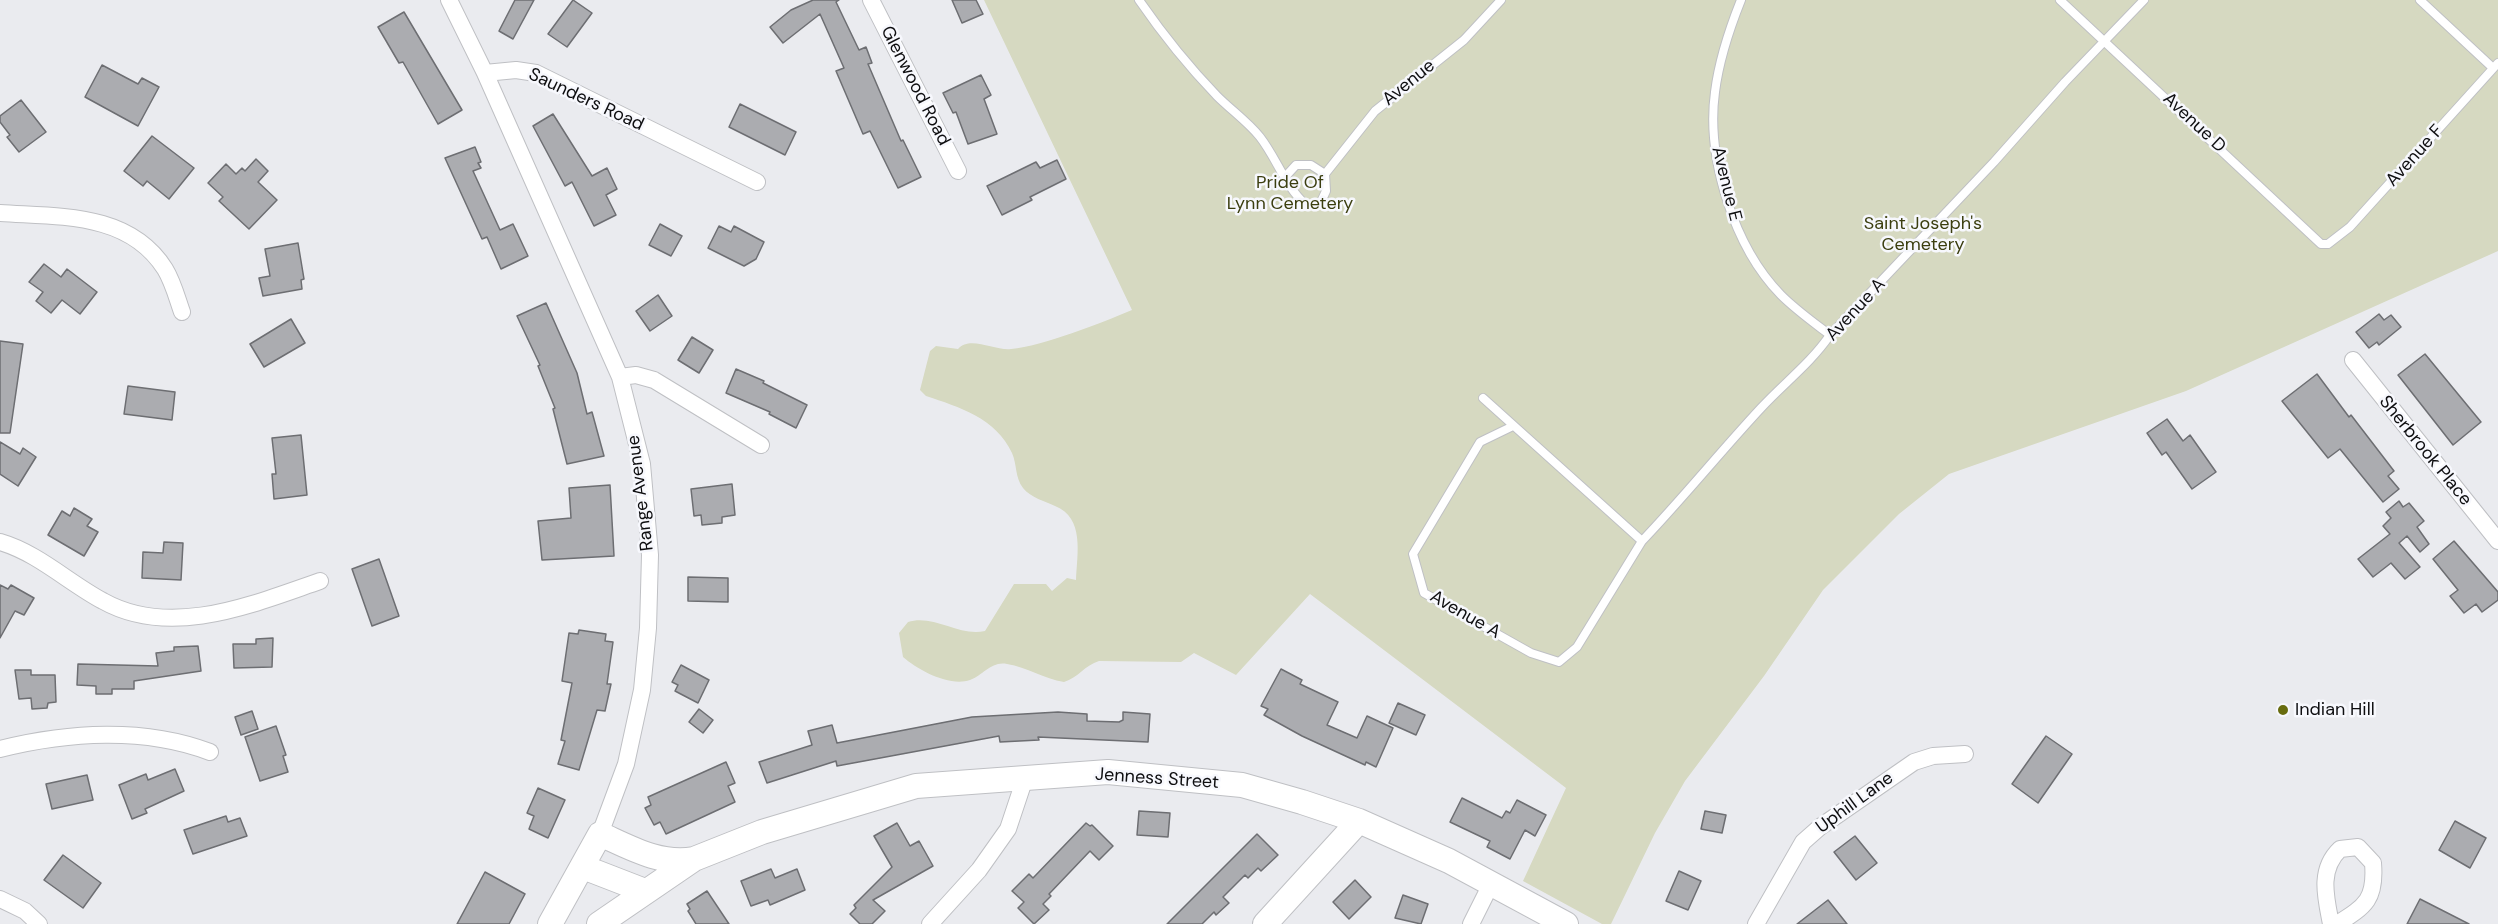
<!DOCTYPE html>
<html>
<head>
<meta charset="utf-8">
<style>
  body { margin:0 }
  canvas { display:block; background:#eaebef }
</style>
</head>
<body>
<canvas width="2498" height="924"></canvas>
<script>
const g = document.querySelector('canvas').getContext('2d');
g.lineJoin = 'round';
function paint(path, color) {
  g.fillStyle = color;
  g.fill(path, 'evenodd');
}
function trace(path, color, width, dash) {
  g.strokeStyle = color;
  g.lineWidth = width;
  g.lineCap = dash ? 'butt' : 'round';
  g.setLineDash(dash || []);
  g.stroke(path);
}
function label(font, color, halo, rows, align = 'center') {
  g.font = font + ' "DM Sans",sans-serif';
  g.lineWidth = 5;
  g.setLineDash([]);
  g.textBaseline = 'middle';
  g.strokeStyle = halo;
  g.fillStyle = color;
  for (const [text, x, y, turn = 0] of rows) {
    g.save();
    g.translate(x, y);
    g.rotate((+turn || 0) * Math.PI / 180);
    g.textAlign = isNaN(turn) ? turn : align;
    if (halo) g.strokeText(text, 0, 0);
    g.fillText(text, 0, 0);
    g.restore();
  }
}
const green = new Path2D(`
  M984,0h1514v251l-312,140 -237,83 -50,40 -76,76 -59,86 -79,105 -30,52 -44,91h-9l-79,-43 43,-93 -256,-194 -74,81 -42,-22 -13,9 -82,-1c-14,4 -21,17 -35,21 -20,-3 -37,-15 -57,-18 -16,-3 -23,11 -37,16 -21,7 -52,-10 -67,-23l-4,-24 9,-11c26,-8 51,15 77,9l29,-47h32l6,7 15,-13 9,2c1,-26 9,-62 -21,-74 -10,-5 -24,-8 -32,-18 -8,-10 -6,-24 -11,-35 -16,-35 -53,-46 -86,-57l-6,-6 10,-39 6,-5 22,3c12,-14 37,2 53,0 32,-3 90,-26 121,-39z`);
const building = new Path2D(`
  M515,0h19l-21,39 -14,-8z
  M573,0l19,13 -25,34 -19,-13z
  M813,0h26l-3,2 23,48 7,-3 6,16 -4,1 33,77 2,-1 18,37 -23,11 -28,-57 -7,3 -27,-63 8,-3 -24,-54 -37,29 -13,-16 21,-17z
  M952,0h24l7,14 -21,9z
  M404,12l58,98 -24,14 -35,-62 -4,1 -21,-36z
  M102,65l36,19 4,-6 17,9 -21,39 -53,-29z
  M981,75l10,20 -7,4 13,35 -29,10 -12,-32 -3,1 -10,-20z
  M21,100l25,32 -27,20 -12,-15 3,-2 -10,-13v-6z
  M740,104l56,28 -11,23 -56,-28z
  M553,114l39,62 15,-8 10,21 -11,6 10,20 -22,11 -22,-44 -7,4 -32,-60z
  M152,136l42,32 -25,31 -22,-18 -4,5 -19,-15z
  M475,147l6,15 -3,1 3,5 -8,3 27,59 13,-6 15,32 -27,13 -14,-32 -5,2 -37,-81z
  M256,159l12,12 -10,11 19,18 -28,29 -30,-28 4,-4 -15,-14 18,-19 10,10 6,-6 3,3z
  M1057,160l9,19 -36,18 2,3 -30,15 -15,-29 49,-24 4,6z
  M660,224l22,12 -11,20 -22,-11z
  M719,226l12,6 3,-6 30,16 -8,17 -12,7 -36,-18z
  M298,243l6,36 -3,1 1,9 -39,7 -4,-18 11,-2 -5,-27z
  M44,264l17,13 6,-8 30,23 -17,22 -18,-14 -11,13 -15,-12 7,-9 -14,-10z
  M658,295l14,21 -22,15 -14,-20z
  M546,303l31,70 10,41 5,-2 12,44 -37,8 -14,-55 2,-1 -17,-42 2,-1 -23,-49z
  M2379,314l5,6 7,-5 10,12 -22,18 -2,-3 -8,6 -13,-16z
  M291,319l14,24 -41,24 -14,-23z
  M692,337l21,13 -14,23 -21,-13z
  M0,341l23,3 -13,89h-10z
  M2425,354l56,68 -28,23 -55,-70z
  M736,369l28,12 -1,2 44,22 -11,23 -27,-14 1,-2 -44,-19z
  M2317,374l32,43 2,-2 43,56 -6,5 11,13 -16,13 -43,-53 -12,9 -46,-57z
  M128,386l47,6 -3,28 -48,-6z
  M2167,419l16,22 7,-6 26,37 -24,17 -26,-37 -4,3 -15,-22z
  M301,435l6,60 -33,4 -2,-25h4l-4,-36z
  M0,442l20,12 3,-6 13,9 -18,29 -18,-12z
  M732,484l3,31 -13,2v6l-20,2 -1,-10 -7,1 -3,-27z
  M610,485l4,71 -72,4 -4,-39 33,-3 -2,-30z
  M2399,501l4,6 6,-4 15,18 -7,6 12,17 -9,8 -13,-16 -8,7 21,24 -15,12 -14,-16 -18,14 -15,-18 32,-25 -7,-8 8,-8 -5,-6z
  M74,508l18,11 -5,7 11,6 -14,24 -36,-21 14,-24 8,5z
  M2454,541l44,51v8l-16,12 -6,-8 -12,9 -14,-17 8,-6 -25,-31z
  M164,542l19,1 -2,37 -39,-2 1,-26 20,1z
  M379,559l20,57 -27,10 -20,-57z
  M688,577l40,1v24l-40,-1z
  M0,585l8,4 3,-4 23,13 -10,17 -9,-4 -15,27z
  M579,630l27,4 -1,7 8,1 -6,42h4l-6,27 -8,-1 -18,60 -21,-6 7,-23 -4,-1 11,-57 -10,-2 7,-48 9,1z
  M273,638l-1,29 -38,1 -1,-24h23v-5z
  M198,646l3,25 -67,10v8h-22v5h-16v-8l-19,-1 1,-21 80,2 -2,-13 18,-2v-4z
  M681,665l28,15 -11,23 -23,-12 3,-6 -6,-3z
  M1281,669l21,11 -2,4 38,18 -11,23 30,13 10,-22 26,12 -17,39 -10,-5 -1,3 -63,-29 -38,-21 4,-6 -7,-3z
  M15,670h16v5h24l1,27 -8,1 -1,5 -15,1 -1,-11 -12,1z
  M1398,703l27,12 -9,20 -27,-12z
  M699,709l14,11 -10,13 -14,-11z
  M252,711l6,18 -17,6 -6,-18z
  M1058,712l29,2v7l32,1 4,-2v-8l27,2 -2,28 -110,-5 1,3 -39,2 -1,-6 -162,30 -1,-5 -69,22 -8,-21 53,-17 -4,-14 24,-6 5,18 135,-26z
  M276,726l10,29 -3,1 5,16 -28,9 -15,-44z
  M2046,736l26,18 -34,49 -26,-19z
  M726,762l9,21 -7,3 7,16 -69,32 -6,-12 -6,3 -9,-17 6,-3 -3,-8z
  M175,769l9,22 -39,18 2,4 -15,6 -13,-34 27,-11 2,6z
  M87,775l6,25 -41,9 -6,-25z
  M538,788l27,12 -17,38 -19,-9 5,-13 -7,-3z
  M1462,798l40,20 4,-7 4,2 7,-13 29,15 -11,21 -10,-6 -15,29 -23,-12 3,-6 -40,-19z
  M1139,811l31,2 -2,24 -31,-2z
  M1705,811l21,4 -4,18 -21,-4z
  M226,816l2,6 12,-4 7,18 -54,18 -9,-24z
  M2455,821l31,17 -16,30 -31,-18z
  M897,823l13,23 9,-5 14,25 -60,34 12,11 -13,13h-12l-10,-10 6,-6 -2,-3 38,-38 -18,-31z
  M1086,823l4,3 2,-1 21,21 -14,14 -9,-9 -41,43 2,2 -8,8 6,6 -15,14 -16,-16 6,-6 -12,-11 17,-17 4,4z
  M1257,834l21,21 -17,16 -3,-3 -10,10 -3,-3 -22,22 6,6 -13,12 -2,-3 -12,12h-35z
  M1855,836l22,27 -21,17 -22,-28z
  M63,855l38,28 -18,25 -39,-28z
  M771,869l4,9 22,-9 8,21 -35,15 -2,-5 -17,6 -10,-25z
  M1679,871l22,10 -13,29 -22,-9z
  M485,872l40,22 -16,30h-52z
  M1355,880l16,17 -22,22 -16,-17z
  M707,891l22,33h-33l-8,-13 2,-2 -3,-5z
  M1403,895l25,9 -7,20 -26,-6z
  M2420,899l49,25h-62z
  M1828,900l19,24h-50z`);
const lane = new Path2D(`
  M1139,0c22,32 51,68 78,96 14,14 31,26 43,41 17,22 25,49 46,68l14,-1 6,-13 -1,-17 -14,-9h-15l-11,12
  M1741,0c-12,30 -22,60 -26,92 -9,66 19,155 66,203 15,15 32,27 49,40
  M2060,0l261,244h7l22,-17 148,-164
  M2420,0l73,68
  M1325,174l50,-63 89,-71 37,-40
  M1483,398l159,143c41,-43 79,-90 119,-133 23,-25 49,-44 69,-73l164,-173 71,-80 79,-82
  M1513,426l-33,16 -67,112 11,39 107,60 28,9 18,-15 65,-106`);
const street = new Path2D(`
  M449,0l36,73 31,-3 20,3 221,109
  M871,0l87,171
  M485,73l135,304 22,87 8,91 -2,73 -6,62 -16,74 -26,70
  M0,213c59,4 129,-1 165,56 8,13 12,29 17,43
  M2353,360l145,181
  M620,377l16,-2 18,5 107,65
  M0,542c38,11 69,41 103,59 68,38 150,3 217,-20
  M0,749c68,-17 144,-22 210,3
  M0,899l25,12 14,13
  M930,924l49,-54 29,-41 17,-51
  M1471,924l20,-40
  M1756,924l47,-82 17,-15 94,-65 19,-6 32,-2
  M2331,924c-5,-26 -13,-54 9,-75l18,-2 15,16c3,36 -7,43 -36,61`);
const secondary = new Path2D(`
  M583,867l62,24
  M550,924l50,-90c31,14 60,31 94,25
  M599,924l95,-65 68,-27 154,-46 192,-14 134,13 60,17 57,19 90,40 117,63
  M1265,924l94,-103`);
const markers = [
  [2283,710,6,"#686c0e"]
];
const streetNames = [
  ["Avenue",1409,83,-39],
  ["Glenwood Road",915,86,63],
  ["Saunders Road",586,100,25],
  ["Avenue D",2194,123,43],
  ["Avenue F",2415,156,-48],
  ["Avenue E",1726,184,76],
  ["Avenue A",1856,310,-47],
  ["Sherbrook Place",2425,451,51],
  ["Range Avenue",641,493,-97],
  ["Avenue A",1465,615,30],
  ["Jenness Street",1157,779,4],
  ["Uphill Lane",1855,803,-36]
];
const parkNames = [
  ["Pride Of",1290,183],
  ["Lynn Cemetery",1290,204],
  ["Saint Joseph's",1923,224],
  ["Cemetery",1923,245]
];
const poiNames = [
  ["Indian Hill",2295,710]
];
paint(green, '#d6d9c1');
paint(building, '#abacb0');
trace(building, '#6d6e72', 1.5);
trace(lane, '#bfc0c4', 10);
trace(street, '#bfc0c4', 18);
trace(secondary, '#bfc0c4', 26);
trace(lane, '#fff', 8);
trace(street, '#fff', 16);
trace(secondary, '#fff', 24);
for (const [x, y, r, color] of markers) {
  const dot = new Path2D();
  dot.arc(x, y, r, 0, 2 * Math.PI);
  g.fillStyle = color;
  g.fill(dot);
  trace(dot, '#f7f8fd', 2);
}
label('18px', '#0e0e10', '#f7f8fd', streetNames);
label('18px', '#3b3e0f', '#f7f8fd', parkNames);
label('18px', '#0e0e10', '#f7f8fd', poiNames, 'left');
</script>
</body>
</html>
